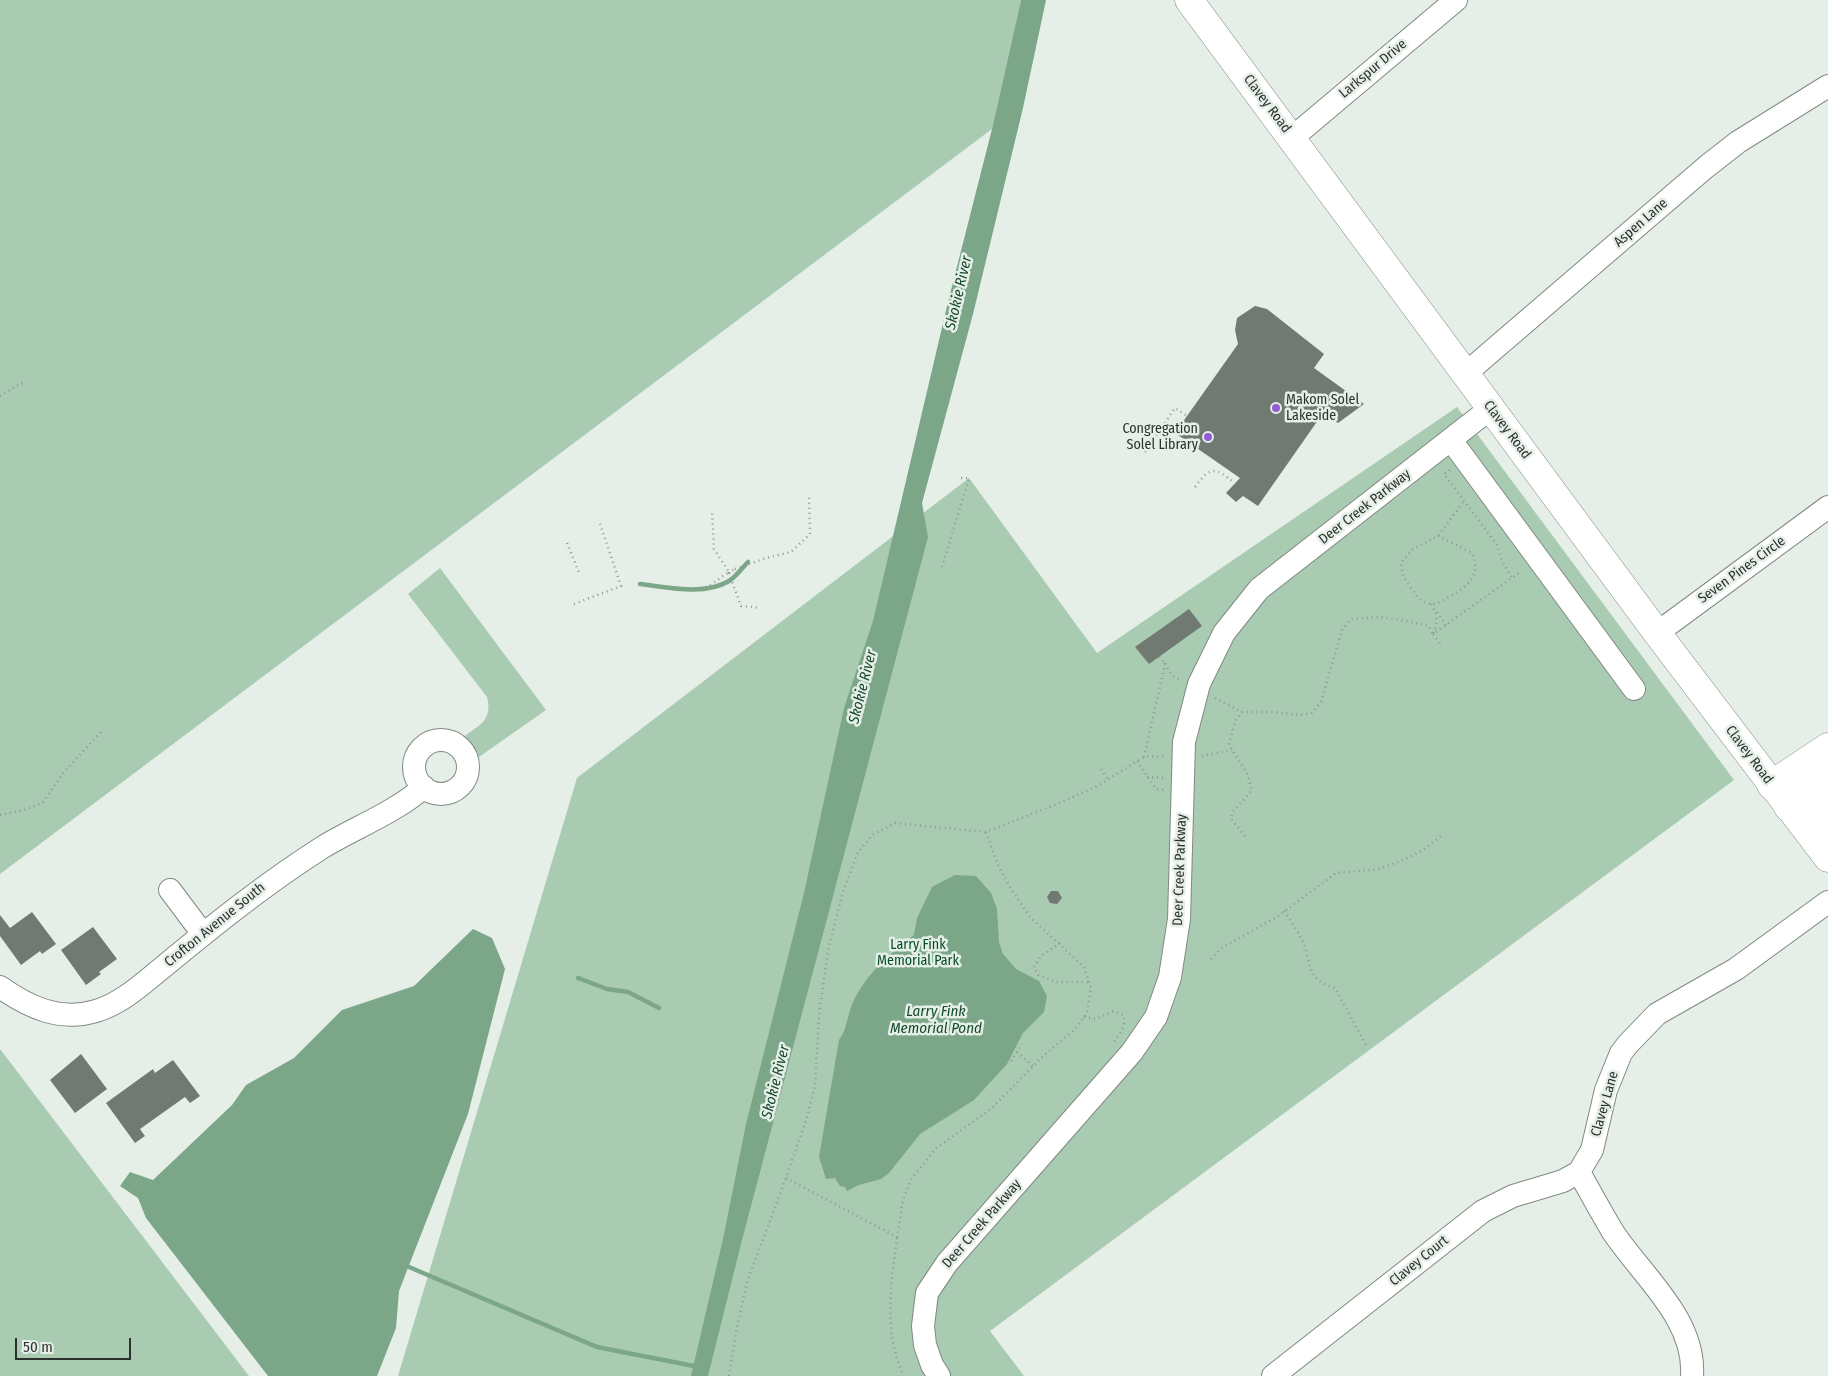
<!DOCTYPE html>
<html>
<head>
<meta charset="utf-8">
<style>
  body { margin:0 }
  #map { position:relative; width:1828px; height:1376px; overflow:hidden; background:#e5efe8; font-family:"Fira Sans Condensed",sans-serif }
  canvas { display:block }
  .scale { position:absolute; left:15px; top:1338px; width:116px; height:22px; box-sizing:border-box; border:2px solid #2c302d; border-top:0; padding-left:6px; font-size:15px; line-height:18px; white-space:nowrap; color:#2c302d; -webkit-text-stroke:4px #e5efe8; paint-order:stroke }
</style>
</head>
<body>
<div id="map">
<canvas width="1828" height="1376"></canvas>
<div class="scale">50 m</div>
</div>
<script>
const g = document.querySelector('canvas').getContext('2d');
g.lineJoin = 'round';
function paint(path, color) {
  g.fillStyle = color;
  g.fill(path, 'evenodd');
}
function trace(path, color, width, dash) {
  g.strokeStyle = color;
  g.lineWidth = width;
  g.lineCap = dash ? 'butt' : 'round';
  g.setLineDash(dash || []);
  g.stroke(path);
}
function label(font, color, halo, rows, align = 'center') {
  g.font = font + ' "Fira Sans Condensed",sans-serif';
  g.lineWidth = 5;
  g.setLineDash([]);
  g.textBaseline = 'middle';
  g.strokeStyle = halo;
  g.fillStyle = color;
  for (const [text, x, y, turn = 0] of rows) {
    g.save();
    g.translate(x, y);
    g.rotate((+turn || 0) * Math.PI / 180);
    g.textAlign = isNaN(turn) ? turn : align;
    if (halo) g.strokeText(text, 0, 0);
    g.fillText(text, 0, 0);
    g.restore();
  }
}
const green = new Path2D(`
  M0,0h1021l-29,129 -992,745z
  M1457,407l277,373 -744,551 34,45h-626l179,-598 392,-300 128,175z
  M440,568l106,142 -70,49 -5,-11 -9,-10c17,-13 31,-17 25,-41l-79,-103z
  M0,1049l249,327h-249z`);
const water = new Path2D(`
  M1021,0h25l-23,108 -50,206 -51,189 6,34 -186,703 -34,136h-17l32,-137 23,-115 58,-231 40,-185 29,-87 75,-319 44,-173z
  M955,875l21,1 15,17 6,16 2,33 4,12 13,15 23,12 8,15 -3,16 -21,21 -16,31 -33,36 -54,34 -31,39 -8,6 -22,6 -12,6 -2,-4 -5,-1 -5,-8 -9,1 -7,-22 20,-117c9,-12 8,-26 15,-40 14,-28 36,-46 60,-65l3,-17 15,-31z
  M473,929l19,9 13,31 -37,145 -69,177 -3,37 -19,48h-109l-122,-158 -8,-20 -18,-12 10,-14 23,8 79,-75 14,-20 48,-27 48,-48 72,-24z`);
const stream = new Path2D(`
  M640,584c27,3 64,12 89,-3 7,-4 13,-13 19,-19
  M578,978l29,11 21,3 31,16
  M409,1267l188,80 102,20`);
const building = new Path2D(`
  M1255,306l12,3 57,45 -10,14 50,36 -26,19 -15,-10 -65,93 -15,-10 -7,6 -10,-9 14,-15 -65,-45 63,-89 -3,-14 2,-12z
  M1189,609l13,17 -53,38 -14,-17z
  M1051,891h7l4,7 -5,6 -7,-1 -3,-6z
  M32,912l24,32 -14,10 -2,-3 -19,14 -21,-29v-21l10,13z
  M93,927l24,32 -18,13 2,2 -15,11 -25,-35z
  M81,1054l26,35 -32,24 -25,-33z
  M173,1060l27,36 -10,7 -5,-6 -45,32 5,7 -10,7 -29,-40 47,-34 2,4z`);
const path = new Path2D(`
  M0,396l24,-14
  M1145,452l30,-44 12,8
  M1450,470l-6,4 53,71 5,16 10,17
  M1195,487c16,-22 20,-19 40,-4
  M1438,536l34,17c10,22 -5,34 -23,44 -9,5 -15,10 -25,5 -6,-3 -9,-9 -13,-14 -7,-9 -9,-14 -10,-25l12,-14 25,-13 26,-35
  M567,543l13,32
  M942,567l27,-89h-12
  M735,569l31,-11 25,-6 19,-18 -1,-39
  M729,573l12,33 20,2
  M706,588l23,-16 -15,-23 -2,-39
  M574,604l47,-18 -21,-62
  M1431,604c7,11 7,18 2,30
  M1437,612l9,13
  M1440,643l-7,-9 86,-61
  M1159,657l6,7
  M1215,698l27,14
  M1202,756l30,-6
  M1144,757l21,-93 7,11 9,6
  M1137,761l19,28 10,1
  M1101,769l7,10
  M1147,777l18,1
  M0,815l28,-6 15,-7 21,-30 38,-41
  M986,832l11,31 14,26 19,28 54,50 7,21 -4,25 -12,16 -32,27 -51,52 -57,41 -23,29 -9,22 -6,37 -111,-59 20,-58 9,-34 4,-70 9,-66 15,-58 14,-38 15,-19 23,-12 91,9 76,-30 37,-17 45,-28 22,-1
  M1245,836l-14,-17 2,-7 19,-22 -5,-17 -18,-28 6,-24 7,-9h30l28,3 12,-2 9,-11 21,-72 9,-11 30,-2 47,8 5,9
  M1284,911c7,10 14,20 19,31 9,23 3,38 32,46l31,57
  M1060,943l-19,13 -7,11 4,8 19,7h32
  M1211,959l12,-12 54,-30 59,-44 43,-4 19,-7 24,-11 19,-15
  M1084,1017l12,2 18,-8 9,4c4,12 -3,18 -10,28
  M1017,1052l16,14
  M1011,1061l11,-17
  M897,1238c-6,45 -14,95 7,138
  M729,1376l8,-49 10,-45 39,-104`);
const minor = new Path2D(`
  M1292,138l164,-138
  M1465,374l241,-207 32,-25 90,-56
  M1451,440l183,249
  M1657,633l171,-126
  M414 767a27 27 0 1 1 54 0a27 27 0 1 1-54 0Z
  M170,890l33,44
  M0,987c28,20 60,35 96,24 26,-8 45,-26 66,-43 52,-43 103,-84 161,-121 31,-19 73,-35 101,-60
  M939,1376l-7,-11 -7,-20 -2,-19 4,-33 20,-30 185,-211 24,-35 14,-40 9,-58 5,-177 15,-58 25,-51 35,-44 232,-181
  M1273,1376l210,-165 30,-15 50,-15 16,-9
  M1692,1376c4,-57 -50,-100 -79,-144 -12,-20 -23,-40 -34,-60l13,-22 14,-60 15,-37 7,-9 29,-30 79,-45 92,-67`);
const major = new Path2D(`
  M1189,0l468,633 171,225
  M1828,787c-10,14 -6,35 0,50`);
const highway = new Path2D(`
  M1771,785l57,-38
  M1788,807l40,-30`);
const pathBridge = new Path2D(`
  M729,573v-1l6,-3`);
const markers = [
  [1276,408,5,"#945bd3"],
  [1208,437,5,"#945bd3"]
];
const streetNames = [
  ["Larkspur Drive",1373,69,-40],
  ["Clavey Road",1267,104,53],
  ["Aspen Lane",1641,223,-41],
  ["Clavey Road",1507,430,53],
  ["Deer Creek Parkway",1365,507,-38],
  ["Seven Pines Circle",1742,570,-36],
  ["Clavey Road",1749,755,53],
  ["Deer Creek Parkway",1180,870,-88],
  ["Crofton Avenue South",215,925,-39],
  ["Clavey Lane",1605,1104,-74],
  ["Deer Creek Parkway",982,1224,-49],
  ["Clavey Court",1419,1261,-39]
];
const poiNames = [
  ["Makom Solel",1286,400],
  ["Lakeside",1286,416],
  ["Congregation",1198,429,"right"],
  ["Solel Library",1198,445,"right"]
];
const parkNames = [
  ["Larry Fink",918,945],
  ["Memorial Park",918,961]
];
const waterNames = [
  ["Skokie River",959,293,-77],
  ["Skokie River",863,687,-76],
  ["Larry Fink",936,1012],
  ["Memorial Pond",936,1029],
  ["Skokie River",776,1082,-76]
];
paint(green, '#a9cbb2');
paint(water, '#7ba687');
trace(stream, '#7ba687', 4.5);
paint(building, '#707972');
trace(minor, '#808982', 24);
trace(major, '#808982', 29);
trace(highway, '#808982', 29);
trace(path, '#909792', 2.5, [1, 4]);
trace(minor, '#fff', 22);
trace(major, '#fff', 28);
trace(highway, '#fff', 28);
trace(pathBridge, '#909792', 2.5, [1, 4]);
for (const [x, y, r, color] of markers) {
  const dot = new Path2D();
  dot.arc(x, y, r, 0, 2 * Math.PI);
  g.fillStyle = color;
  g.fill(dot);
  trace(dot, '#e5efe8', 2);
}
label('14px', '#2c302d', '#e5efe8', streetNames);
label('14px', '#2c302d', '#e5efe8', poiNames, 'left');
label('14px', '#004e26', '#e5efe8', parkNames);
label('italic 15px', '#164929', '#e5efe8', waterNames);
</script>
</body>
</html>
